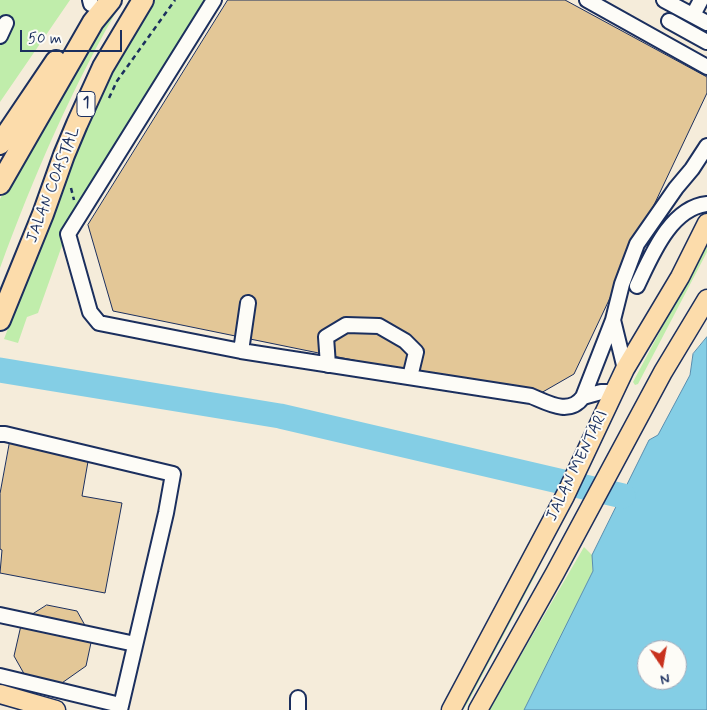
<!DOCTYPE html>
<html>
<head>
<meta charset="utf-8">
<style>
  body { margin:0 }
  #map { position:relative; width:707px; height:710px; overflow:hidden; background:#f5ecda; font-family:Mynerve,sans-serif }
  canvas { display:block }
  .north { position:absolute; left:637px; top:640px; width:50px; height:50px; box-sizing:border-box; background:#fdfcf7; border:1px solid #a3aaba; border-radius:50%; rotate:168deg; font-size:14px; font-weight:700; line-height:20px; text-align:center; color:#1b2f5e }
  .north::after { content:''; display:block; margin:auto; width:18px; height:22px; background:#c8321e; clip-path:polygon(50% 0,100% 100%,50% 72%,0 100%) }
  .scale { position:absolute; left:20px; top:30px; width:102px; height:22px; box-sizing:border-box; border:2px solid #1b2f5e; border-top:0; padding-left:6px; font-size:15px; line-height:18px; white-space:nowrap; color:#1b2f5e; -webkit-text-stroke:4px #fdfcf7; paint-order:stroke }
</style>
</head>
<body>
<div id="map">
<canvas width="707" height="710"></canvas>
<div class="north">N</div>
<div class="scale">50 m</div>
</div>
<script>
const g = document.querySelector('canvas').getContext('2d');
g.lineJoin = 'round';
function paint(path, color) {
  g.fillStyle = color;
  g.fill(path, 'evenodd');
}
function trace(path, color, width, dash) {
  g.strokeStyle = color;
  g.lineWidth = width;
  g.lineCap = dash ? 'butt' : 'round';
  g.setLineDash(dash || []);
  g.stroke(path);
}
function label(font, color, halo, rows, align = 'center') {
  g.font = font + ' Mynerve,sans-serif';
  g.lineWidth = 4;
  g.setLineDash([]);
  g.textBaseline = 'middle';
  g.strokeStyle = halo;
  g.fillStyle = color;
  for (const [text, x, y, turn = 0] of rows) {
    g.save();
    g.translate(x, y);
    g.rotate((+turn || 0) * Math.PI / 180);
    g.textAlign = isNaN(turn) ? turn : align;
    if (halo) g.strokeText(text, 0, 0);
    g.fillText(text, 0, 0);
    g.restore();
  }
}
const green = new Path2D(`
  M0,0h70l-70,102z
  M117,0h6c-50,85 -89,175 -123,268v-69l19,-37z
  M151,0h54l-135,223 -32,90 -11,4 -9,26 -14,-4 28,-73 -5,-4 74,-175z
  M707,243v9l-69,132 -3,1 -2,-3z
  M584,547l8,8 1,16 -69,139h-35z
  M535,568l2,4 -70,132 -4,6h-6z`);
const water = new Path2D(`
  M707,337v373h-183l69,-139 -1,-16 57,-115 9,-5 32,-60 3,-21zM647,650h30v30h-30z`);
const river = new Path2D(`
  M0,370l280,46 343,80`);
const building = new Path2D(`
  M228,0h337l142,77v16l-133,281 -40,23 -421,-86 -25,-86z
  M11,436l79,14 -8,46 40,7 -17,90 -105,-20 2,-23 -2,-1v-55z
  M47,605l30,6 15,27 -6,28 -27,19 -32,-6 -13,-23 8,-35z`);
const path = new Path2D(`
  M109,98l8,-17 58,-81
  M71,188l3,12`);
const minor = new Path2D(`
  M90,0l1,4
  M214,0l-146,234 22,78 9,11 142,28 7,-48
  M587,0l120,67
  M664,0l43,23
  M693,15l8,-15
  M669,21l38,21
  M0,36l6,-13
  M637,286c14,-29 33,-78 70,-82
  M613,320l12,49
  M241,351l290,45c17,7 38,20 52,1l30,-77 9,-36 15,-40 39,-56 16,-19 15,-23
  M328,365l-2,-28 20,-12 33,1 26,15 11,11 -6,25
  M583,397l18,-5h13
  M0,434h5l168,40 -7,39 -46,197
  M0,615l135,29
  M0,676l120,29
  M298,698v12`);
const major = new Path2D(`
  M0,694l56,16
  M451,710l114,-214 60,-127 55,-92 27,-54
  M478,710l77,-137 108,-201 44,-73`);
const highway = new Path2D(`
  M0,144l56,-83
  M0,184l93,-162 18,-22
  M0,320l43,-106 21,-59 13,-31 26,-57 40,-67`);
const shields = [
  [86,104,18]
];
const shieldNames = [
  ["1",86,104]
];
const streetNames = [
  ["JALAN COASTAL",54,185,-69],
  ["JALAN MENTARI",578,466,-64]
];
paint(green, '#c0edab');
paint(water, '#84cee5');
trace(water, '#5a8eaf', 1);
trace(river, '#84cee5', 25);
paint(building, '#e3c797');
trace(building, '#1b2f5e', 1);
trace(minor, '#1b2f5e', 18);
trace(major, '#1b2f5e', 21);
trace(highway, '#1b2f5e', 24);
trace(path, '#1b2f5e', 2.5, [5, 4]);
trace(minor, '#fdfcf7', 14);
trace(major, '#fcdcab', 18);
trace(highway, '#fcdcab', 20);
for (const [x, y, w] of shields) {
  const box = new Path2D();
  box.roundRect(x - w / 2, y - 12.5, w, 25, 4);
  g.fillStyle = '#fdfcf7';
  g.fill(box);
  trace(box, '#1b2f5e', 1);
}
label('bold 15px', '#1b2f5e', null, shieldNames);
label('16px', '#1b2f5e', '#fdfcf7', streetNames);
</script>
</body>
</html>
